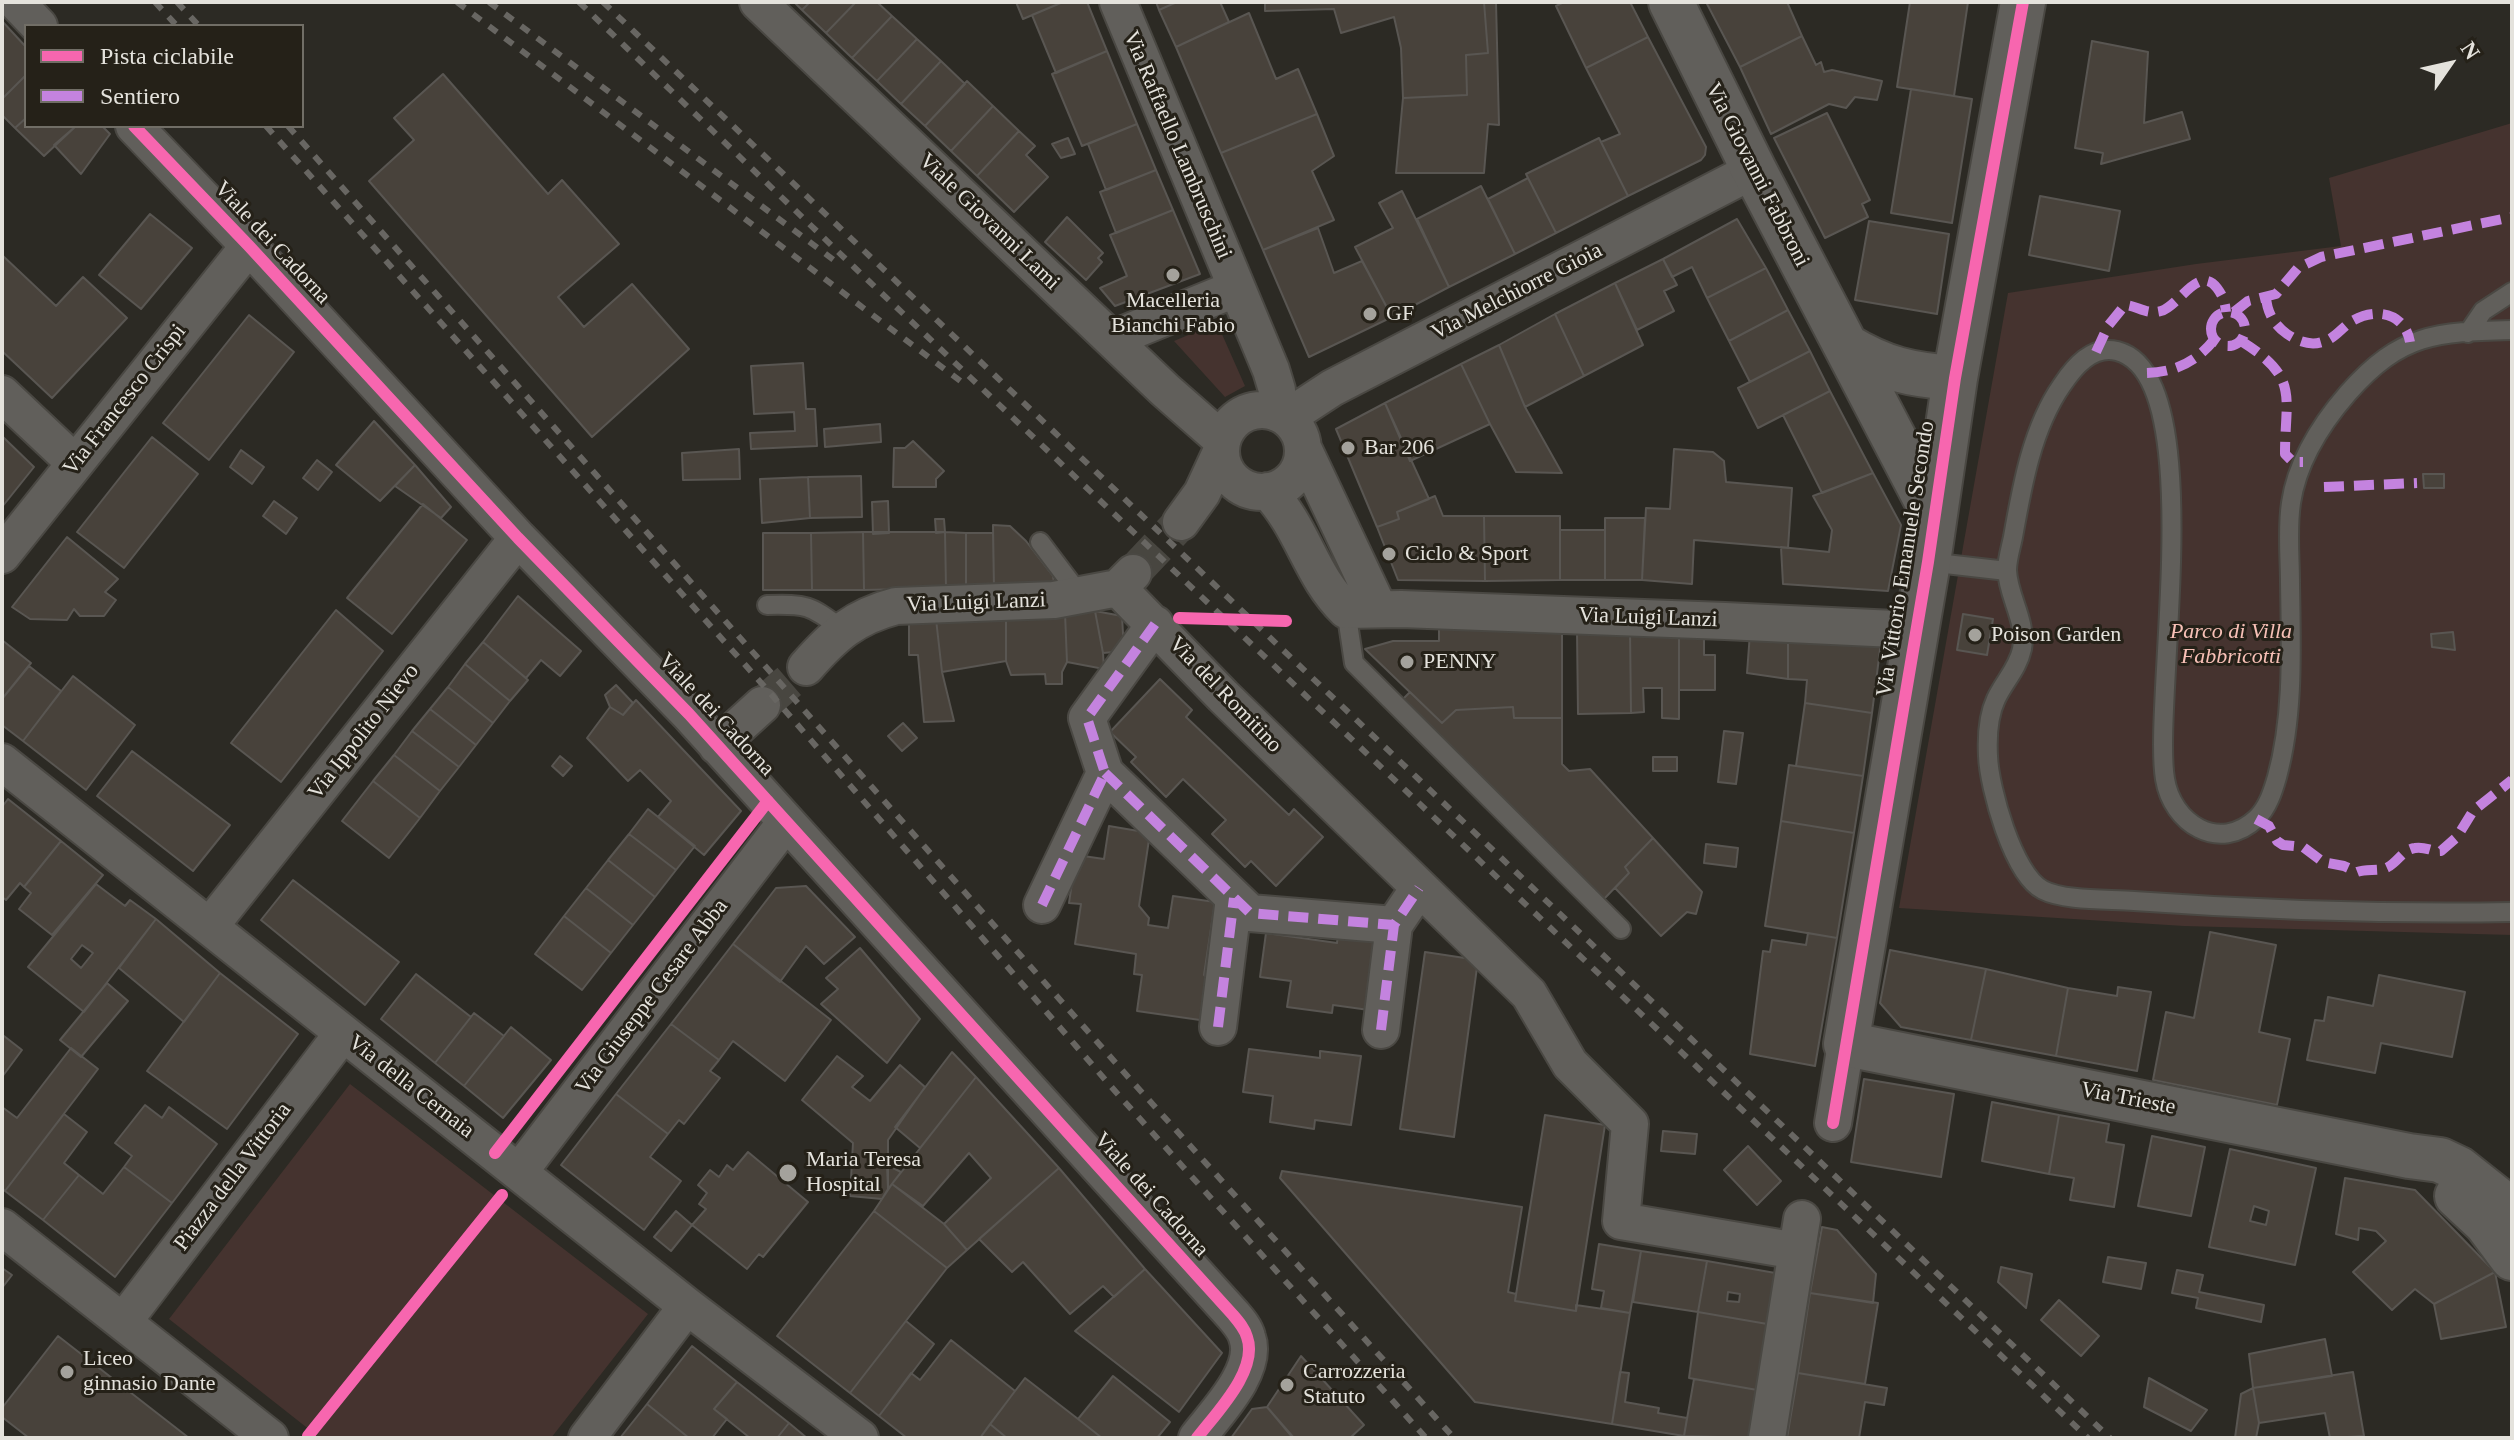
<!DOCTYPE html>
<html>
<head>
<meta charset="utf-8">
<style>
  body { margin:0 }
  #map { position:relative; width:2514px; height:1440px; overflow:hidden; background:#2c2a24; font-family:"Times New Roman",serif }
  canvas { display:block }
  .frame { position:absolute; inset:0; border:4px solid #e4e2dc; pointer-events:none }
  .legend { position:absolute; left:24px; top:24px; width:280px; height:104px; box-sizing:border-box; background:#252118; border:2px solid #716e66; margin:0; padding:10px 14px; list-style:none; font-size:24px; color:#e4e2dc }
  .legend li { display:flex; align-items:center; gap:16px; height:40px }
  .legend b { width:40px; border:2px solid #716e66 }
  .north { position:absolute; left:2410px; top:24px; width:80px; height:80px; -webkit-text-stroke:6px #252118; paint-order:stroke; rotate:56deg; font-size:22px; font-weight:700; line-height:32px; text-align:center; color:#e4e2dc }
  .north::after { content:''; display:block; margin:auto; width:28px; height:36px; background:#e4e2dc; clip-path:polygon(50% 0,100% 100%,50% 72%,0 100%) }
</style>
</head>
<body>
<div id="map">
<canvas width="2514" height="1440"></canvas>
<div class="frame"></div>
<ul class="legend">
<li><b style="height:10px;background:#f766af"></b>Pista ciclabile</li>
<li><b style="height:10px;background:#c483df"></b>Sentiero</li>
</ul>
<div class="north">N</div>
</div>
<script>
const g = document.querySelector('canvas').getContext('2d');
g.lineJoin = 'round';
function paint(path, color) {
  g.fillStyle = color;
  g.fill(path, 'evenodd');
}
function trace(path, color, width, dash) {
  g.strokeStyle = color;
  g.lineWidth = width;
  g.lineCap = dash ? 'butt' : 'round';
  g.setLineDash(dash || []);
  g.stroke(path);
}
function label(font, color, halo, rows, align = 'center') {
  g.font = font + ' "Times New Roman",serif';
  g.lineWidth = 6;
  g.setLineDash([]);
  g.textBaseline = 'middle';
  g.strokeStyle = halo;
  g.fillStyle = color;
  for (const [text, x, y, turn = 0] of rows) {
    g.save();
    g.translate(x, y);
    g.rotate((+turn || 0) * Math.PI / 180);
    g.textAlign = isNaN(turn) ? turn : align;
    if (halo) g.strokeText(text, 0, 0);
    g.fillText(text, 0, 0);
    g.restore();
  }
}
const green = new Path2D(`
  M2512,123v812l-328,-9 -285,-18 109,-615 188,-29 145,-18 -12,-68z
  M1217,323l28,63 -20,11 -51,-56z
  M350,1084l298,230 -97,124h-231l-151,-119z`);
const building = new Path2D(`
  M794,2h16l-8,8z
  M810,2h46l-30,31 -24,-23z
  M856,2h21l15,14 -40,42 -26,-25z
  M1016,2h47l-40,17z
  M1063,2h24l20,49 -51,22 -24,-58z
  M1156,2h21l-18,8z
  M1177,2h43l9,20 -53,25 -17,-37z
  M1265,2h219l4,51 -22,2 1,40 -64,3 -2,-50 -7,-31 -53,16 -7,-24 -69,2z
  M1484,2h12l3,123 -11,-1 -4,49h-88l7,-75 64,-3 -1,-40 22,-2z
  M1564,2h66l18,35 -62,31 -30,-62z
  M1706,2h81l15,34 -62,31z
  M1910,2h58l-14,94 -57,-9z
  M1249,13l27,66 22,-10 19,45 -96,39 -45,-106z
  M892,16l25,23 -40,42 -25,-23z
  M2,21l24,26v28l-24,24z
  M1802,36l14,29 5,-3 3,10 8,-2 50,11 -5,19 -22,-3 -9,11 -17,-4 -58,30 -31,-67z
  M1648,37l58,110 -1,8 -4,5 -73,36 -27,-54 19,-8 -34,-66z
  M917,39l24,22 -40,43 -24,-23z
  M2092,41l56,11 -4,71 38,-11 8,27 -89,25 2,-11 -28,-5z
  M1107,51l30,73 -55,22 -30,-72z
  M941,61l24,23 -40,42 -24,-22z
  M443,74l105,120 14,-14 57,64 -61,53 26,30 48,-43 57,65 -97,88 -223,-256 45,-41 -20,-22z
  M26,75v43l-11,10 -13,-13v-16z
  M967,81l26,25 -42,45 -26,-25z
  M1911,89l61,10 -20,124 -61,-10z
  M993,106l26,25 -42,45 -26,-25z
  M1827,113l43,87 -8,4 6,13 -43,21 -51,-100z
  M1317,114l17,42 -22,15 22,49 -71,30 -42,-97z
  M26,118v8h50l-32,30 -29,-28z
  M1137,124l19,46 -50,20 -18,-46z
  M76,126h26l8,8 -29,40 -27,-29z
  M1019,131l16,15 -9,9 22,22 -34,35 -37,-36z
  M1068,138l7,16 -14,4 -9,-14z
  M1599,138l29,58 -72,37 -30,-59z
  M1156,170l17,40 -57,23 -16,-41z
  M1528,178l28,55 -41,21 -27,-55z
  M1481,186l34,68 -66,33 -32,-68z
  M1402,191l47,96 -57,30 -37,-70 38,-19 -14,-25z
  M2040,196l80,15 -11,60 -80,-16z
  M1173,210l27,64 -85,32 -15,-18 27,-12 -17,-41z
  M150,214l42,34 -51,61 -42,-34z
  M1067,217l36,36 -5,5 4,4 -16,18 -41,-38z
  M1737,219l29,49 -59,30 -15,-31 -20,10 -9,-18z
  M1869,221l80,13 -12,80 -82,-14z
  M1318,228l16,45 28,-12 30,56 -83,40 -46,-107z
  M2,255l54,51 27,-29 44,41 -75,80 -50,-47z
  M1663,259l14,26 -13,6 10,20 -37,19 -22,-47z
  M1766,268l22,42 -59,31 -22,-43z
  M1615,283l28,62 -59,31 -29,-62z
  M1788,310l22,41 -60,31 -21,-41z
  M1555,314l29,62 -59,31 -26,-62z
  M249,315l45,37 -85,108 -46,-37z
  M1499,345l26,62 37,66 -46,-1 -26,-48 -29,-60z
  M1810,351l20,40 -72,37 -20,-40z
  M803,363l3,46h9l2,37 -66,3 -1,-16 45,-2 -1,-19 -40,2 -3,-48z
  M1461,364l29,60 -80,37 -25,-58z
  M1830,391l43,82 -51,20 -39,-78z
  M1385,403l44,96 -32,13 2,7 -22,8 -41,-98z
  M374,421l41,44 -35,36 -44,-36z
  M880,424l1,18 -56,5 -1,-18z
  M2,436l32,31 -32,40z
  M152,437l46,37 -74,94 -47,-36z
  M913,441l31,30 -8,8v8h-43l1,-39h11z
  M739,449l1,30 -57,1 -1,-27z
  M1674,449l39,3 11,9 2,21 66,6 -4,60 -94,-8 -2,44 -50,-4 4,-72 24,1z
  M241,450l23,17 -12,17 -22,-17z
  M317,460l15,12 -14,18 -15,-12z
  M415,465l36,42 -10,11 -46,-32z
  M1873,473l28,52 -13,66 -105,-7 -2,-37 48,5 3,-22 -19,-34z
  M2423,474h21v14h-20z
  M861,476l1,41 -52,1 -2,-41z
  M808,477l2,41 -48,5 -2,-44z
  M1435,496l8,20h41l1,65 -87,-1 -21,-53 22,-8 -2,-7z
  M274,501l23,17 -11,16 -23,-18z
  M888,501l1,32 -16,1 -1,-32z
  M423,504l44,36 -75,94 -45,-36z
  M1484,516h76v64l-75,1z
  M1605,518h40l-3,62h-37z
  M935,519h9l1,13 -9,1z
  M993,525l17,1 16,15 27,35 1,8 -60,4z
  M1560,530h45v50h-45z
  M863,532h82l1,56 -82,2z
  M863,532l1,58h-52l-1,-57z
  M945,532l21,1v54l-20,1z
  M763,533h48l1,57h-49z
  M966,533h27l1,55 -28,-1z
  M67,537l51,42 -13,13 11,8 -12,16h-24l-6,-7 -7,11 -37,-1 -18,-12z
  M518,596l63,55 -21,25 -19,-16 -15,18 -43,-36z
  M336,610l47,41 -102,131 -50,-39z
  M1095,611l27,5 2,35 -21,2z
  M1095,611l8,42 1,16 -37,-7 -2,-49z
  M1065,613l2,49 -5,10v12h-16l-1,-10 -34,1 -5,-14v-45z
  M1963,614l30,5 -6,36 -30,-5z
  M1006,616v45l-64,11 -6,-53z
  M936,619l6,53 12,49 -30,1 -6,-67h-9v-31z
  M1439,627l123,1v90h-48l-1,-11 -57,3 -14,13 -77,-74 28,-8h46z
  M1630,630l1,83 -53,1 -1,-83z
  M1630,630h49v89l-17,-1v-30h-19l1,24 -13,1z
  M1679,630h25v25h11v35h-36z
  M2453,632l2,18 -23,-3 -1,-13z
  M1750,633l38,3v43l-41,-6z
  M1788,636l93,6 -9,71 -67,-10 2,-23 -19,-1z
  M2,640l29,23 -29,36z
  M483,642l45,38 -18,21 -45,-37z
  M465,664l45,37 -17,22 -45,-36z
  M29,666l32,25 -38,50 -21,-16v-26z
  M73,676l62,49 -49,65 -63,-49z
  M1160,679l32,31 -6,7 103,98 5,-6 29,28 -47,49 -25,-25 -6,6 -33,-33 14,-14 -43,-41 -17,18 -35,-35 5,-5 -26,-25z
  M616,685l17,18 -10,12 -13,-8 -5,-12z
  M448,687l45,36 -17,22 -46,-36z
  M1410,692l32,31 14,-13 57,-3 1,11h48v46l7,7 21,-2 63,69 -28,29 4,6 -25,26 -207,-194z
  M636,700l105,111 -37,44 -46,-38 13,-16 -31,-31 -12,11 -41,-43 23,-31 13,8z
  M1805,703l67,10 -9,63 -67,-10z
  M430,709l46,36 -17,22 -47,-36z
  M903,723l14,15 -15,13 -14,-15z
  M412,731l47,36 -19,24 -46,-36z
  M1724,731l19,2 -7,51 -18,-2z
  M132,751l98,74 -37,46 -96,-75z
  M394,755l46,36 -20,27 -47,-37z
  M560,756l12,10 -9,10 -11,-10z
  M1653,757h24v14h-24z
  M1789,765l74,11 -9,57 -73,-12z
  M373,781l47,37 -31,40 -47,-37z
  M8,799l53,42 -37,46 -4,-4 -14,17 -4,-3v-90z
  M648,809l47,37 -19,24 -47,-36z
  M1781,821l73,12 -17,105 -72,-12z
  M1109,826l41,7 -11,73 10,12 -1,7 20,3 5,-32 42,6 -11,73 8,10 -5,36 -70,-10 5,-36 -8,-1 2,-20 -61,-10 6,-40 -12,-1 7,-48 28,4z
  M629,834l47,36 -21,27 -47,-37z
  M1653,838l49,54 -6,22 -9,-2 -26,24 -46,-48 14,-15 -4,-6z
  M61,841l42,34 -51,60 -33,-26 12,-16 -7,-6z
  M1706,844l32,4 -2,19 -32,-4z
  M608,860l47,37 -22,28 -47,-37z
  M293,880l106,82 -34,43 -104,-85z
  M96,884l29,22 5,-6 26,19 -72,93 -56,-45zM82,945l11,8 -12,15 -10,-9z
  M806,886l49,51 -31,27 -18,-18 -26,36 -47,-38 43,-56z
  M586,888l47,37 -22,28 -47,-37z
  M564,916l47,37 -29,37 -47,-36z
  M156,919l64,54 -36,49 -65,-54z
  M2210,932l66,13 -17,87 31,7 -13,66 -124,-25 13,-68 28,6z
  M1266,933l71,10 1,-8 41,5 -10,70 -36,-5 -1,8 -45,-6 4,-26 -31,-4z
  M1808,933l29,5 -22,128 -65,-12 13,-103 7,1 2,-12 34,5z
  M733,944l98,76 -46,61 -52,-40 -14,19 -48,-36z
  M860,948l60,71 -33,44 -66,-59 17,-15 -12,-11z
  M1890,950l96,19 -15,71 -70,-13 -21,-24z
  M1425,952l53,8 -24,177 -54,-8z
  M1986,969l82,19 -12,68 -85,-16z
  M220,973l78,61 -71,95 -80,-58z
  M416,974l55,43 -36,46 -54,-44z
  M2379,975l86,17 -13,65 -71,-14 -6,30 -68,-13 8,-40 9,1 4,-24 45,9z
  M107,983l21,18 -47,56 -21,-17z
  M2118,987l33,5 -14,79 -81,-15 12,-68 49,8z
  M474,1013l30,23 -40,50 -29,-23z
  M671,1024l48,36 -9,11 10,7 -36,46 -5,-4 -11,14 -52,-40z
  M511,1027l40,33 -48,58 -39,-32z
  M4,1036l18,14 -20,27v-39z
  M71,1048l27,21 -93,122 -3,-3v-81l15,11z
  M1249,1049l71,9v-7l41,5 -10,69 -36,-5 -1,9 -44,-7 3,-26 -30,-4z
  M952,1052l24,25 -56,71 -25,-21z
  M837,1056l26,20 -11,11 18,14 30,-36 25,22 -37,53v49l-6,10 -32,-3 3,-53 -51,-43z
  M976,1077l83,91 -92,82 -23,-26 47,-46 -22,-25 -46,53 -31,-22z
  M1864,1079l90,15 -13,83 -90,-15z
  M616,1094l52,40 -18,23 31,24 -37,49 -83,-65z
  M1992,1102l67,13 -10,59 -67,-13z
  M145,1105l17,13 7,-11 48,37 -45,59 -48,-36 8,-11 -17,-13z
  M64,1114l23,18 -23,31 15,12 -36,45 -38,-29z
  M1545,1115l60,10 -29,186 -61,-10z
  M2059,1115l50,9 -3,18 18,3 -10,62 -44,-7 4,-22 -25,-4z
  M1663,1131l34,3 -2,20 -34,-3z
  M2152,1136l53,11 -14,69 -53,-10z
  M1748,1146l33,35 -24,24 -33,-35z
  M2230,1149l86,19 -21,97 -86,-18zM2254,1206l15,5 -3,14 -16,-4z
  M748,1152l60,50 -45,55 -4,-3 -12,15 -55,-44 14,-16 -7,-5 8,-11 -9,-8 12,-15 9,7 8,-12 6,5z
  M887,1165l14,7 -13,17z
  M124,1167l48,36 -57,74 -72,-57 36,-45 24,19z
  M1059,1168l86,101 -31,28 -11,-11 -33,28 -47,-52 -11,10 -33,-33z
  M1282,1171l240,36 -14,85 8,2 -1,7 61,10v-6l54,8 -18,111 -137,-22 -195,-224z
  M2345,1178l70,12 80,82 -61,32 -19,-15 -23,21 -39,-38 33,-31 -10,-10 -17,-3 -1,12 -22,-6z
  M892,1184l52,40 23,26 -20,18 -73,-57z
  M676,1211l16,14 -21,26 -17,-14z
  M874,1211l73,57 -97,125 -73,-57z
  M1822,1227l15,3 39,44 -3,29 -63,-10z
  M1599,1244l42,7 -11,62 -29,-5 3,-17 -12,-2z
  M1641,1251l66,10 -9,51 -65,-10z
  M2108,1257l38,6 -5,26 -38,-7z
  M1707,1261l74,13 -8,51 -75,-13zM1728,1292l12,2 -1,8 -12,-1z
  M2001,1267l31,7 -6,34 -28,-26z
  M2,1268l10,7 -10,13z
  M1145,1269l77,84 -43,59 -104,-81z
  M2177,1270l26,5 -4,17 65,13 -3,17 -65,-14 2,-10 -26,-5z
  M2495,1272l11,55 -65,12 -7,-35z
  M1810,1293l68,10 -13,81 -67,-11z
  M2059,1300l40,36 -18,20 -40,-36z
  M1698,1312l75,13 -10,66 -74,-13z
  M906,1321l28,23 -55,72 -29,-23z
  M58,1336l131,102h-160l-27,-21v-9z
  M2325,1339l7,37 -79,12 -4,-34z
  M951,1340l64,51 -35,47h-73l-28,-22 32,-43 9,7z
  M692,1346l45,36 -23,27 13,10 -15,19h-23l-42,-34z
  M1301,1356l63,69 -14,13h-56l-27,-31z
  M1620,1372l9,1 -4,29 34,6 -1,5 29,5 -3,18 -72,-12z
  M2353,1372l11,64 -34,2 -5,-25 -66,10 -6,-35z
  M1798,1373l89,15 -3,17 -19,-3 -6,36h-72z
  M1113,1376l57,46 -13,16h-55l-24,-19z
  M1025,1378l53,41 24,19h-95l-17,-14z
  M2149,1378l58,32 -16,21 -47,-24z
  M1694,1379l69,12 -9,47 -70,-2z
  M737,1382l52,41 -12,15h-27l-36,-29z
  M2253,1388l6,35 -3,15h-21l6,-44z
  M647,1404l42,34h-69z
  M1267,1407l26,31h-62l21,-29z
  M789,1423l18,15h-30z
  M990,1424l17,14h-27z`);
const minorTunnel = new Path2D(`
  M1133,573l48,-51
  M762,705l44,-38`);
const service = new Path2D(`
  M2512,330c-76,2 -111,3 -164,63 -26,30 -51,69 -57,110 -4,26 -1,54 -1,80 1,65 4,132 -13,194 -4,14 -9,30 -20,41 -38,36 -85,5 -92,-39 -13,-77 46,-404 -48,-428 -25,-6 -43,16 -55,34 -30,43 -40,101 -49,152 -2,10 -6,23 -6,33 1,27 20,51 15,79 -4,19 -18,33 -26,50 -8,17 -9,38 -8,57 1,31 25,119 55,134 21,11 66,9 91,11 126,9 252,13 378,11
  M2468,333l15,-22 29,-19
  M1040,542l40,53
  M1928,562l79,9
  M767,605c41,-1 42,0 75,24
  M1346,610l8,53 267,266`);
const minor = new Path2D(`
  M16,2l23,24
  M758,2l407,388 57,50
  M1118,2l153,368 6,20v23
  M134,126l115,120 269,292 171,176 544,601c6,7 12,14 14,22 12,33 -31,76 -50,101
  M1112,339l125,-51
  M2,394l73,69
  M1221 451a41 41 0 1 1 82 0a41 41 0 1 1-82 0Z
  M1282,415l18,-6 32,-21 422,-218
  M1303,448l76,161
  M1268,491c36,39 42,84 78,119l55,-1 324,12 191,9
  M1181,522l21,-29 19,-41
  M2,555l247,-309
  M1118,588l105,108 306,298 41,70 60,60 -9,97 176,30
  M806,667c28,-32 48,-50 90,-61l158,-6 64,-12 15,-15
  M717,746l45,-41
  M2,762l685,544 173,132
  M1105,773l145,140 144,12 25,-37
  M1042,905l63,-132 -18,-55 68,-94
  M210,926l308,-388
  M1218,1027l16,-129
  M1381,1030l13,-105
  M1833,1123l13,-79
  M519,1172l267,-350
  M2,1227l268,211
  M123,1322l220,-289
  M587,1438l100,-132
  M1767,1438l35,-219`);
const tertiary = new Path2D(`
  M1671,2l83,168 180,345
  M2023,2l-68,376 -27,184 -82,482 563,112 31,4 19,9 53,42
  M1846,346c38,23 65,29 109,32
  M2457,1196l29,27 26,35`);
const rail = new Path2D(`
  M155,2l22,24
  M177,2l22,24
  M457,2l506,381
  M489,2l346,259
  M579,2l275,265 1234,1171
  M603,2l1507,1436
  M266,126l497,559 352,406 311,347
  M288,126l841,952 325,360`);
const quiet = new Path2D(`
  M2266,297c1,15 8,28 21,37 10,7 23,12 35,8 13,-3 19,-14 30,-21 24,-14 53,-8 58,21
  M2211 329a17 17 0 1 1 34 0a17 17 0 1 1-34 0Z
  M2234,312l14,-11 28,-7 22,-26 23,-11 191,-40
  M2241,341c59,37 44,54 44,113l8,8h10
  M2096,352l12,-26 17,-21c13,1 21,10 36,6 18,-5 38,-47 56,-23 6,8 8,14 9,24
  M2147,373c28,-1 49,-11 67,-33
  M2324,487l93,-4
  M1105,773l145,140 144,12 25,-37
  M2256,819l13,7 8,15 6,4 20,2 20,15 21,4 13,6c10,-4 22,0 31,-5 11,-6 14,-17 27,-19 10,-2 17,4 26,3l16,-14 16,-26 39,-31
  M1042,905l63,-132 -18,-55 68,-94
  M1218,1027l16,-129
  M1381,1030l13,-105`);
const cycleway = new Path2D(`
  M134,126l115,120 269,292 171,176 544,601c6,7 12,14 14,22 12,33 -31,76 -50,101
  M1179,618l107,3
  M1833,1123l95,-561 27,-184 68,-376
  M495,1153l273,-352
  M308,1436l194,-241`);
const markers = [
  [1173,275,8,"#a4a29c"],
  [1370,314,8,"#a4a29c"],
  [1348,448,8,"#a4a29c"],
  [1389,554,8,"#a4a29c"],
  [1975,635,8,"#a4a29c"],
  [1407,662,8,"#a4a29c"],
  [788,1173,10,"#a4a29c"],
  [67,1372,8,"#a4a29c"],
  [1287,1385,8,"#a4a29c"]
];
const streetNames = [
  ["Via Raffaello Lambruschini",1177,145,67],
  ["Via Giovanni Fabbroni",1757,175,63],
  ["Viale Giovanni Lami",989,222,44],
  ["Viale dei Cadorna",272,243,47],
  ["Via Melchiorre Gioia",1517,292,-27],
  ["Via Francesco Crispi",125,400,-52],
  ["Via Vittorio Emanuele Secondo",1906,559,-81],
  ["Via Luigi Lanzi",976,603,-2],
  ["Via Luigi Lanzi",1648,618,2],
  ["Via del Romitino",1225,695,46],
  ["Viale dei Cadorna",716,715,47],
  ["Via Ippolito Nievo",364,732,-52],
  ["Via Giuseppe Cesare Abba",652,997,-53],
  ["Via della Cernaia",411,1087,38],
  ["Via Trieste",2128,1099,11],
  ["Piazza della Vittoria",233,1177,-53],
  ["Viale dei Cadorna",1151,1195,48]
];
const poiNames = [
  ["Macelleria",1173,301,"center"],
  ["Bianchi Fabio",1173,326,"center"],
  ["GF",1386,314],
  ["Bar 206",1364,448],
  ["Ciclo & Sport",1405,554],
  ["Poison Garden",1991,635],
  ["PENNY",1423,662],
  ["Maria Teresa",806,1160],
  ["Hospital",806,1185],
  ["Liceo",83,1359],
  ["ginnasio Dante",83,1384],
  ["Carrozzeria",1303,1372],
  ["Statuto",1303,1397]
];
const parkNames = [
  ["Parco di Villa",2231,632],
  ["Fabbricotti",2231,657]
];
paint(green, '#45332f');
paint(building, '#48423b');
trace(building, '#595652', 2);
trace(minorTunnel, '#484640', 36, [36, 18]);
trace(service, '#4a4843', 22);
trace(minor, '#4a4843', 40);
trace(tertiary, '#4a4843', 48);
trace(service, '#615f5b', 18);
trace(minor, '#615f5b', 36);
trace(tertiary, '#615f5b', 44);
trace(rail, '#686662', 6, [10, 10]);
trace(quiet, '#c483df', 10, [20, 10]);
trace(cycleway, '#f766af', 12);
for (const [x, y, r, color] of markers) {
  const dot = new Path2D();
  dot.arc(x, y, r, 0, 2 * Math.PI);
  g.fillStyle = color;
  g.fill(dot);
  trace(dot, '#252118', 3);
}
label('22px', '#e4e2dc', '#252118', streetNames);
label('22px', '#e4e2dc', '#252118', poiNames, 'left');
label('italic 22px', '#f7c0b6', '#252118', parkNames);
</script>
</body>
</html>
